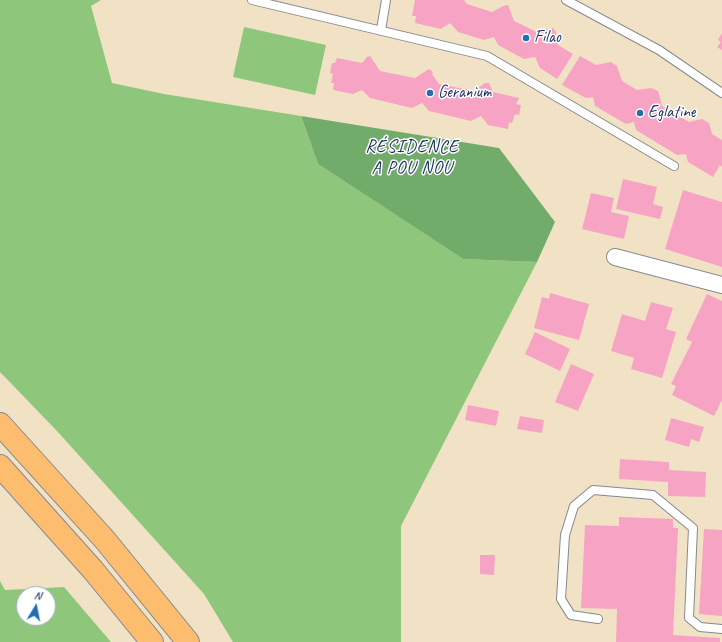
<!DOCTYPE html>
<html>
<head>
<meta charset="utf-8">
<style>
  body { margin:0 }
  #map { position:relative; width:722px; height:642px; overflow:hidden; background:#f1e2c5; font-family:Caveat,sans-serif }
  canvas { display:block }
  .north { position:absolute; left:16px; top:586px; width:40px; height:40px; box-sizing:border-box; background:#fff; border:1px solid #a4acbf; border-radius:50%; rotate:10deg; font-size:11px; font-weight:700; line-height:16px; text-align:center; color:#1b2f5e }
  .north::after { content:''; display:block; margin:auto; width:14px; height:18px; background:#1f6fb2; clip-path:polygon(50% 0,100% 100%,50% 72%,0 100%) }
</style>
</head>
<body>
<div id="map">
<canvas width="722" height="642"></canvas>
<div class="north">N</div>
</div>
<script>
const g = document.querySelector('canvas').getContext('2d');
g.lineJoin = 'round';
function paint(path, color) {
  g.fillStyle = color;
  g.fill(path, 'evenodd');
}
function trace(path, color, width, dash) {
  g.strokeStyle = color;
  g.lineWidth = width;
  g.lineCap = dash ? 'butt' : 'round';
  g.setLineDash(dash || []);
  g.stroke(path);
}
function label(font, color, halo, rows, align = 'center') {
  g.font = font + ' Caveat,sans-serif';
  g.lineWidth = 3;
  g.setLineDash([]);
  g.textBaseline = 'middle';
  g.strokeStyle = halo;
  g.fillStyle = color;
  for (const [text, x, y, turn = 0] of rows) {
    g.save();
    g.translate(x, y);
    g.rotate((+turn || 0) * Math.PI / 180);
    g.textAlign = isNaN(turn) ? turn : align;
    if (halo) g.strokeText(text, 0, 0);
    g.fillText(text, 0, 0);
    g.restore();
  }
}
const green = new Path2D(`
  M0,0h101l-10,6 21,77 52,11 137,22 17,48 145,95 74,3 -136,264v116h-168l-29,-48 -147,-163 -57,-59z
  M244,27l82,18 -11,50 -82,-18z
  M0,581l5,9 59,-3 47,55h-111zM24,594h24v24h-24z`);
const forest = new Path2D(`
  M301,116l198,32 56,74 -18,40 -74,-3 -145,-95z`);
const building = new Path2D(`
  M415,0h49l3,4 25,8 11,-6 5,-1 6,16 23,11 16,-4 3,4 2,13 15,9 -16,25 -17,-11 -5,-11 -11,2 -26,-14 -4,-8 -10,3 -26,-8 -8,-9 -9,6 -26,-6 1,-7h-4z
  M722,33v17l-5,-3 4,-5 -3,-2z
  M370,56l10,15 35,7 14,-9 4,3 -1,2 7,10 35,7 11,-8h4l4,9 26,6 -3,6 5,1 -2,10 -4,-1 -3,9 -3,-1 -1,7 -20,-4 -7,-9 -10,5 -42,-10 -7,-8 -10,5 -42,-10 -8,-8 -9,4 -20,-4 1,-7h-3l2,-9 -3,-1 2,-10h3l2,-5 25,5 5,-6z
  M580,56l16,9 15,-3 6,4 5,15 15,9 14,-2 7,3 4,15 27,16 13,-3 7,4 3,11 10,6v27l-2,-2 -7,12 -25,-15 -2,-8 -9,1 -41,-25 -2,-8 -8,2 -31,-18 -2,-9 -7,1 -24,-13z
  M623,179l34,8 -4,17 10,3 -3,12 -44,-10z
  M683,190l39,12v65l-57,-18z
  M591,193l23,5 -3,14 18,4 -5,23 -42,-10z
  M550,293l39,11 -10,36 -45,-12 8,-31 7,2z
  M707,294l15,7v99l-8,16 -42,-21 4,-9 -5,-2 21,-42 -6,-3z
  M651,302l22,6 -7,21 10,3 -14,46 -31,-9 3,-11 -23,-7 11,-37 23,7z
  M535,332l35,17 -10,22 -35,-17z
  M571,364l23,10 -16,37 -23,-9z
  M468,405l31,6 -3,15 -31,-6z
  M520,416l24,4 -2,13 -25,-4z
  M671,418l33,9 -5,15 -8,-3 -2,8 -24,-7z
  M620,459l49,3v8l37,2 -1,25 -37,-1v-14l-49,-3z
  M619,517l54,2v9h5l-5,107 47,3v4h-104l1,-33 -36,-1 4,-83 34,1z
  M704,529l18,1v86l-23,-2z
  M480,555h15l-1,20 -14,-1z`);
const lane = new Path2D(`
  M252,0l235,56 187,110
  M566,0l93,50 63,43
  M381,30l5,-30
  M598,619l-27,-4 -10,-16 4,-64 9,-29 19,-16 60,5 40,33 -4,90 11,9 22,2`);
const street = new Path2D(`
  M615,257l107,28`);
const primary = new Path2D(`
  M0,424l105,116 83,102
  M0,466l93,104 59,72`);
const markers = [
  [526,38,4,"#1f6fb2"],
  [430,93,4,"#1f6fb2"],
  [640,113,4,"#1f6fb2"]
];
const poiNames = [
  ["Filao",534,38],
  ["Geranium",438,93],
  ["Eglatine",648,113]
];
const neighbourhoodNames = [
  ["RÉSIDENCE",412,147],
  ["A POU NOU",412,168]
];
paint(green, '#8ec77b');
paint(forest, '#72ac6b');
paint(building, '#f7a4c4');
trace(lane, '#868892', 10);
trace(street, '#868892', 18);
trace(primary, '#868892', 24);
trace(lane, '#fff', 8);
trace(street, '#fff', 16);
trace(primary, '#fcbd6f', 22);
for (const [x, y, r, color] of markers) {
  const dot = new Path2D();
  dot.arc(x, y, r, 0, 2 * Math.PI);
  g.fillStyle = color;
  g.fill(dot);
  trace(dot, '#fff', 1.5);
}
label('17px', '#1b2f5e', '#fff', poiNames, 'left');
g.letterSpacing = '1px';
label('18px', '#1b2f5e', '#fff', neighbourhoodNames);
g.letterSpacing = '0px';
</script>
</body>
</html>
